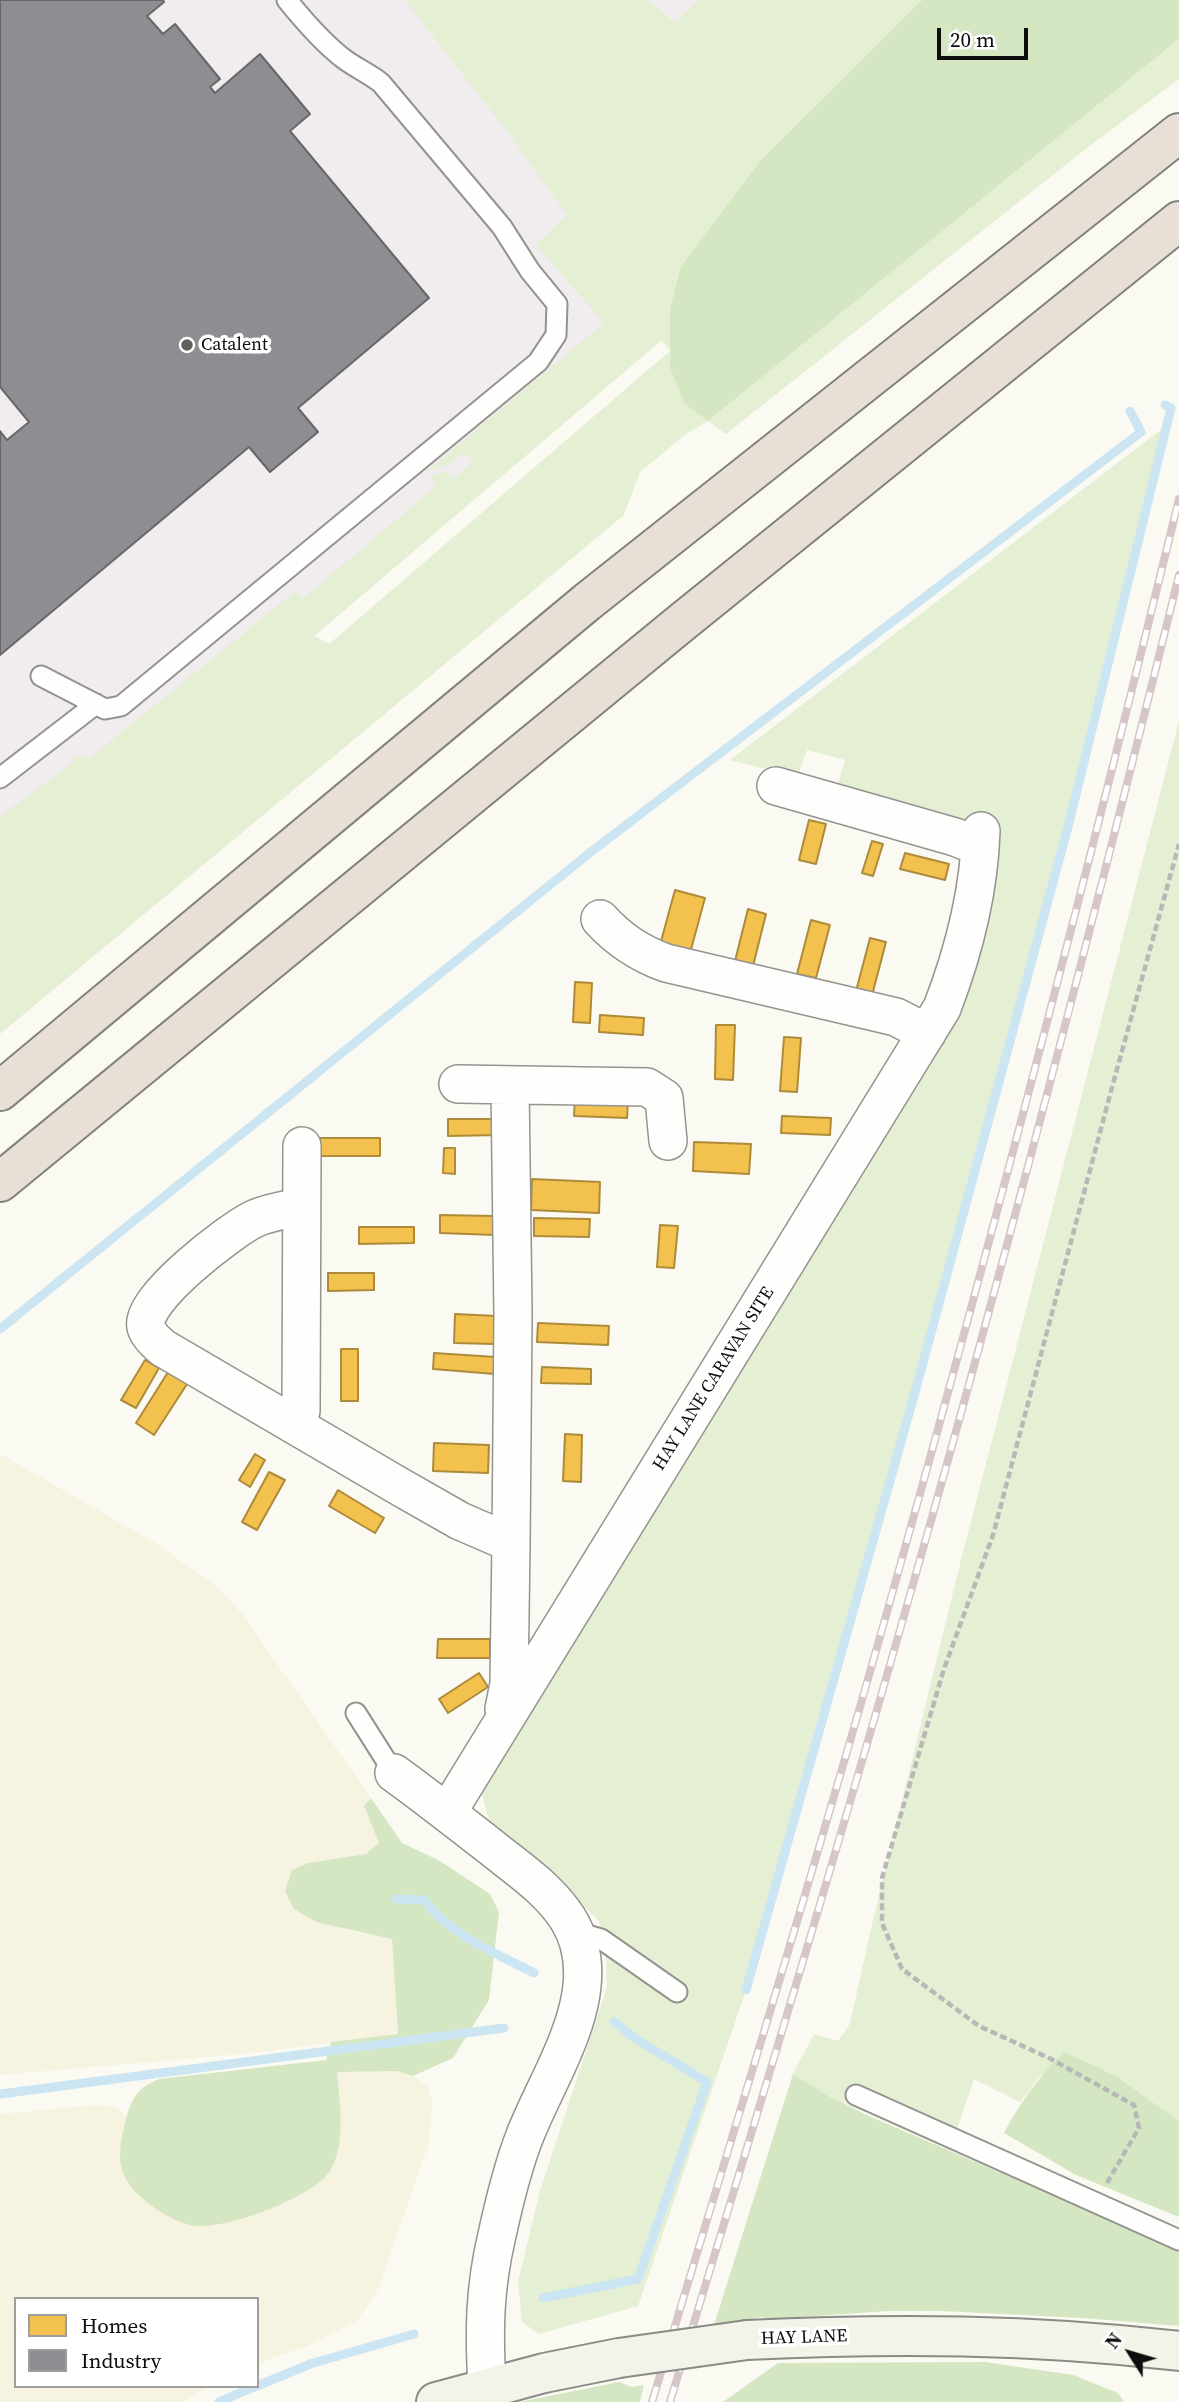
<!DOCTYPE html>
<html>
<head>
<meta charset="utf-8">
<style>
  body { margin:0 }
  #map { position:relative; width:1179px; height:2402px; overflow:hidden; background:#faf9f2; font-family:"Source Serif 4",serif }
  canvas { display:block }
  .legend { position:absolute; left:14px; top:2297px; width:245px; height:91px; box-sizing:border-box; background:#fff; border:2px solid #9e9e9e; margin:0; padding:9px 12px; list-style:none; font-size:21px; color:#0d0d0d }
  .legend li { display:flex; align-items:center; gap:14px; height:35px }
  .legend b { width:35px; border:2px solid #9e9e9e }
  .north { position:absolute; left:1095px; top:2318px; width:70px; height:70px; -webkit-text-stroke:5px #fff; paint-order:stroke; rotate:307deg; font-size:19px; font-weight:700; line-height:28px; text-align:center; color:#0d0d0d }
  .north::after { content:''; display:block; margin:auto; width:24px; height:32px; background:#0d0d0d; clip-path:polygon(50% 0,100% 100%,50% 72%,0 100%) }
  .scale { position:absolute; left:937px; top:28px; width:91px; height:32px; box-sizing:border-box; border:4px solid #0d0d0d; border-top:0; padding-left:9px; font-size:21px; line-height:24px; white-space:nowrap; color:#0d0d0d; -webkit-text-stroke:5px #fff; paint-order:stroke }
</style>
</head>
<body>
<div id="map">
<canvas width="1179" height="2402"></canvas>
<ul class="legend">
<li><b style="height:19px;background:#f2c14e"></b>Homes</li>
<li><b style="height:19px;background:#8d8d92"></b>Industry</li>
</ul>
<div class="north">N</div>
<div class="scale">20 m</div>
</div>
<script>
const g = document.querySelector('canvas').getContext('2d');
g.lineJoin = 'round';
function paint(path, color) {
  g.fillStyle = color;
  g.fill(path, 'evenodd');
}
function trace(path, color, width, dash) {
  g.strokeStyle = color;
  g.lineWidth = width;
  g.lineCap = dash ? 'butt' : 'round';
  g.setLineDash(dash || []);
  g.stroke(path);
}
function label(font, color, halo, rows, align = 'center') {
  g.font = font + ' "Source Serif 4",serif';
  g.lineWidth = 7;
  g.setLineDash([]);
  g.textBaseline = 'middle';
  g.strokeStyle = halo;
  g.fillStyle = color;
  for (const [text, x, y, turn = 0] of rows) {
    g.save();
    g.translate(x, y);
    g.rotate((+turn || 0) * Math.PI / 180);
    g.textAlign = isNaN(turn) ? turn : align;
    if (halo) g.strokeText(text, 0, 0);
    g.fillText(text, 0, 0);
    g.restore();
  }
}
const industrial = new Path2D(`
  M0,0h698l-82,83 35,265 -651,557z`);
const farmland = new Path2D(`
  M0,1454l157,90 59,42 26,28 129,184 -7,8 15,37 -13,11 -58,9 8,58 43,12 33,5 6,96 -157,20 -241,21z
  M397,2071l16,5 14,9 5,17 -3,41 -51,146 -21,32 -48,24 -52,19v-65h-241v87h193l-26,16h-183v-288l95,-9 22,2 9,11 -5,20 135,77 45,-19 27,-21 13,-75 -4,-28z`);
const green = new Path2D(`
  M405,0h243l27,23 23,-23h224l-160,159 -54,262 471,-382v40l-96,72 -357,283 -18,-13 -22,13 -46,38 -16,43 -624,519v-218l76,-56 -3,-3h18l205,-166 7,7 134,-112 -8,-10 17,-4 8,6 19,-16 -9,-10 -16,13 -22,7 178,-149 -68,-78 31,-30 -55,-77zM662,340l8,11 -341,293 -15,-8z
  M1167,425l-99,402 -154,569 -168,594 -108,316 -99,28 -17,-12 -4,-40 22,-91 67,-204 -1,-36 -7,-30 -38,-38 -62,-44 -12,-25 -6,-25 479,-795 2,-163 -127,-37 10,-34 -38,-10 -10,27 -67,-17z
  M1179,721v1400l-63,-45h-76l-20,26 -46,-23 -24,71 -125,-56 -32,-20 21,-40 24,7 12,-17 22,-100 89,-364z`);
const forest = new Path2D(`
  M922,0h257v39l-471,382 -24,-18 -14,-36v-57l11,-44 81,-107z
  M371,1798l31,45 38,18 50,33 9,18 -10,88 -36,58 -40,18 -16,-5 -60,1c3,28 10,80 -10,103 -21,25 -106,57 -137,50 -24,-6 -61,-31 -68,-55 -4,-12 -1,-31 2,-43 6,-24 10,-38 35,-48l167,-19 5,-18 67,-8 -6,-95 -76,-17 -22,-13 -9,-18 7,-21 16,-7 58,-9 13,-11 -15,-37z
  M1064,2052l52,24 63,45v96l-103,-42 -72,-42c16,-31 35,-56 60,-81z
  M793,2074l32,20 44,22 306,132 4,4v74l-96,-8 -142,-7h-52l-119,8 -7,-2 -49,8z
  M985,2362l88,13 45,18 6,9h-401l55,-39z
  M619,2382l13,5 12,-2 -4,17h-121z`);
const homes = new Path2D(`
  M809,820l17,4 -10,40 -17,-4z
  M872,841l11,3 -10,32 -11,-3z
  M905,853l44,11 -4,16 -45,-11z
  M675,890l30,8 -15,55 -30,-8z
  M748,909l18,5 -14,56 -18,-5z
  M811,920l19,5 -14,53 -19,-4z
  M870,938l16,4 -15,57 -16,-4z
  M575,982l17,1 -2,40 -17,-1z
  M600,1015l44,3 -1,17 -44,-3z
  M716,1025h19l-2,55 -18,-1z
  M784,1037l17,1 -4,54 -17,-1z
  M575,1096l53,2 -1,20 -53,-2z
  M782,1116l49,2 -1,17 -49,-2z
  M448,1119h51v16l-51,1z
  M320,1138h60v18h-60z
  M694,1142l57,2 -2,30 -56,-3z
  M444,1148h11v26l-12,-1z
  M532,1179l68,3 -1,31 -68,-3z
  M440,1215l55,1v19l-55,-2z
  M534,1218l56,1 -1,18 -55,-1z
  M660,1225l18,1 -4,42 -17,-1z
  M359,1227h55v16l-55,1z
  M328,1273h46v17l-46,1z
  M455,1314l42,2 -2,28 -41,-1z
  M538,1323l71,3 -1,19 -71,-3z
  M341,1349h17v52h-17z
  M434,1353l62,4 -1,17 -62,-5z
  M145,1360l14,8 -23,40 -15,-8z
  M542,1367l49,2v15l-50,-1z
  M170,1369l19,12 -35,54 -18,-12z
  M565,1434l17,1 -1,47 -18,-1z
  M434,1443l55,2 -1,28 -55,-2z
  M255,1454l10,6 -15,27 -11,-7z
  M269,1472l16,8 -28,50 -15,-8z
  M338,1490l46,28 -9,15 -46,-27z
  M438,1639h52v19h-53z
  M479,1673l9,14 -40,26 -9,-14z`);
const industry = new Path2D(`
  M0,0h163l1,2 -17,14 16,18 12,-10 45,55 -10,8 5,6 45,-39 50,60 -20,17 139,167 -131,110 20,24 -48,40 -21,-25 -249,208v-224l7,9 22,-18 -29,-35z`);
const stream = new Path2D(`
  M0,1329l592,-478 549,-419 -11,-21
  M396,1899l28,1c27,36 72,53 110,73
  M746,1990l168,-594 154,-569 103,-419 -6,-3
  M0,2094l504,-66
  M543,2298l95,-19 69,-197 -71,-43 -22,-17
  M257,2386l53,-22 104,-30
  M219,2402l37,-16`);
const path = new Path2D(`
  M1107,2183l32,-55 -5,-23 -85,-47 -70,-32 -77,-57 -20,-46v-45l62,-209 49,-134 118,-444 68,-247`);
const lane = new Path2D(`
  M41,676l64,33 16,-3 417,-344 18,-27 1,-31 -27,-33 -28,-44 -121,-144c-11,-9 -25,-15 -37,-24 -21,-16 -40,-38 -57,-59
  M0,778l96,-74
  M356,1713l38,60
  M574,1931l27,8 76,53
  M856,2095l323,145`);
const street = new Path2D(`
  M776,786l179,51 25,10
  M600,919c19,21 39,34 66,44l230,54 31,16
  M458,1084l189,3 17,11 4,43
  M301,1207c-16,3 -32,5 -47,12 -23,11 -115,81 -108,108 2,8 11,16 17,21l239,140 58,33 51,22
  M296,1424l5,-13 1,-265
  M504,1709l5,-25 2,-141 2,-228 -3,-229
  M394,1773c33,24 65,49 97,74 27,22 58,42 77,72 43,70 -19,153 -44,219 -12,31 -20,65 -27,97 -13,55 -13,97 -10,153
  M447,1813l495,-805c22,-57 37,-116 39,-177`);
const secondary = new Path2D(`
  M747,2340c146,-7 286,-6 432,11
  M436,2402l108,-29 75,-15`);
const highway = new Path2D(`
  M0,1091l587,-489 592,-469
  M0,1182l681,-559 498,-402`);
const rail = new Path2D(`
  M652,2402c85,-282 172,-563 251,-847 98,-350 190,-703 276,-1056
  M670,2402c84,-277 168,-553 247,-832 94,-330 180,-662 262,-995`);
const secondaryBridge = new Path2D(`
  M619,2358l128,-18`);
const markers = [
  [187,345,7,"#60605d"]
];
const poiNames = [
  ["Catalent",201,345]
];
const streetNames = [
  ["HAY LANE CARAVAN SITE",714,1379,-58],
  ["HAY LANE",804,2338,-2]
];
paint(industrial, '#f1ecee');
paint(farmland, '#f6f3e0');
paint(green, '#e4efd4');
paint(forest, '#d5e6c2');
paint(homes, '#f2c14e');
trace(homes, '#ad8b3a', 2);
paint(industry, '#8d8d92');
trace(industry, '#67676a', 2);
trace(stream, '#cbe5f2', 9);
trace(lane, '#949390', 23);
trace(street, '#949390', 40);
trace(secondary, '#8a8a87', 42);
trace(highway, '#81817d', 42);
trace(path, '#b8b8b6', 4.5, [7, 3.5]);
trace(lane, '#fefefd', 19);
trace(street, '#fefefd', 37);
trace(secondary, '#f4f3ea', 38);
trace(highway, '#e8dfd7', 38);
trace(rail, '#d6c6c7', 8);
trace(rail, '#fff', 5, [16]);
trace(secondaryBridge, '#8a8a87', 42, []);
trace(secondaryBridge, '#f4f3ea', 38);
for (const [x, y, r, color] of markers) {
  const dot = new Path2D();
  dot.arc(x, y, r, 0, 2 * Math.PI);
  g.fillStyle = color;
  g.fill(dot);
  trace(dot, '#fff', 2.5);
}
label('18px', '#0d0d0d', '#fff', poiNames, 'left');
label('18px', '#0d0d0d', '#fff', streetNames);
</script>
</body>
</html>
